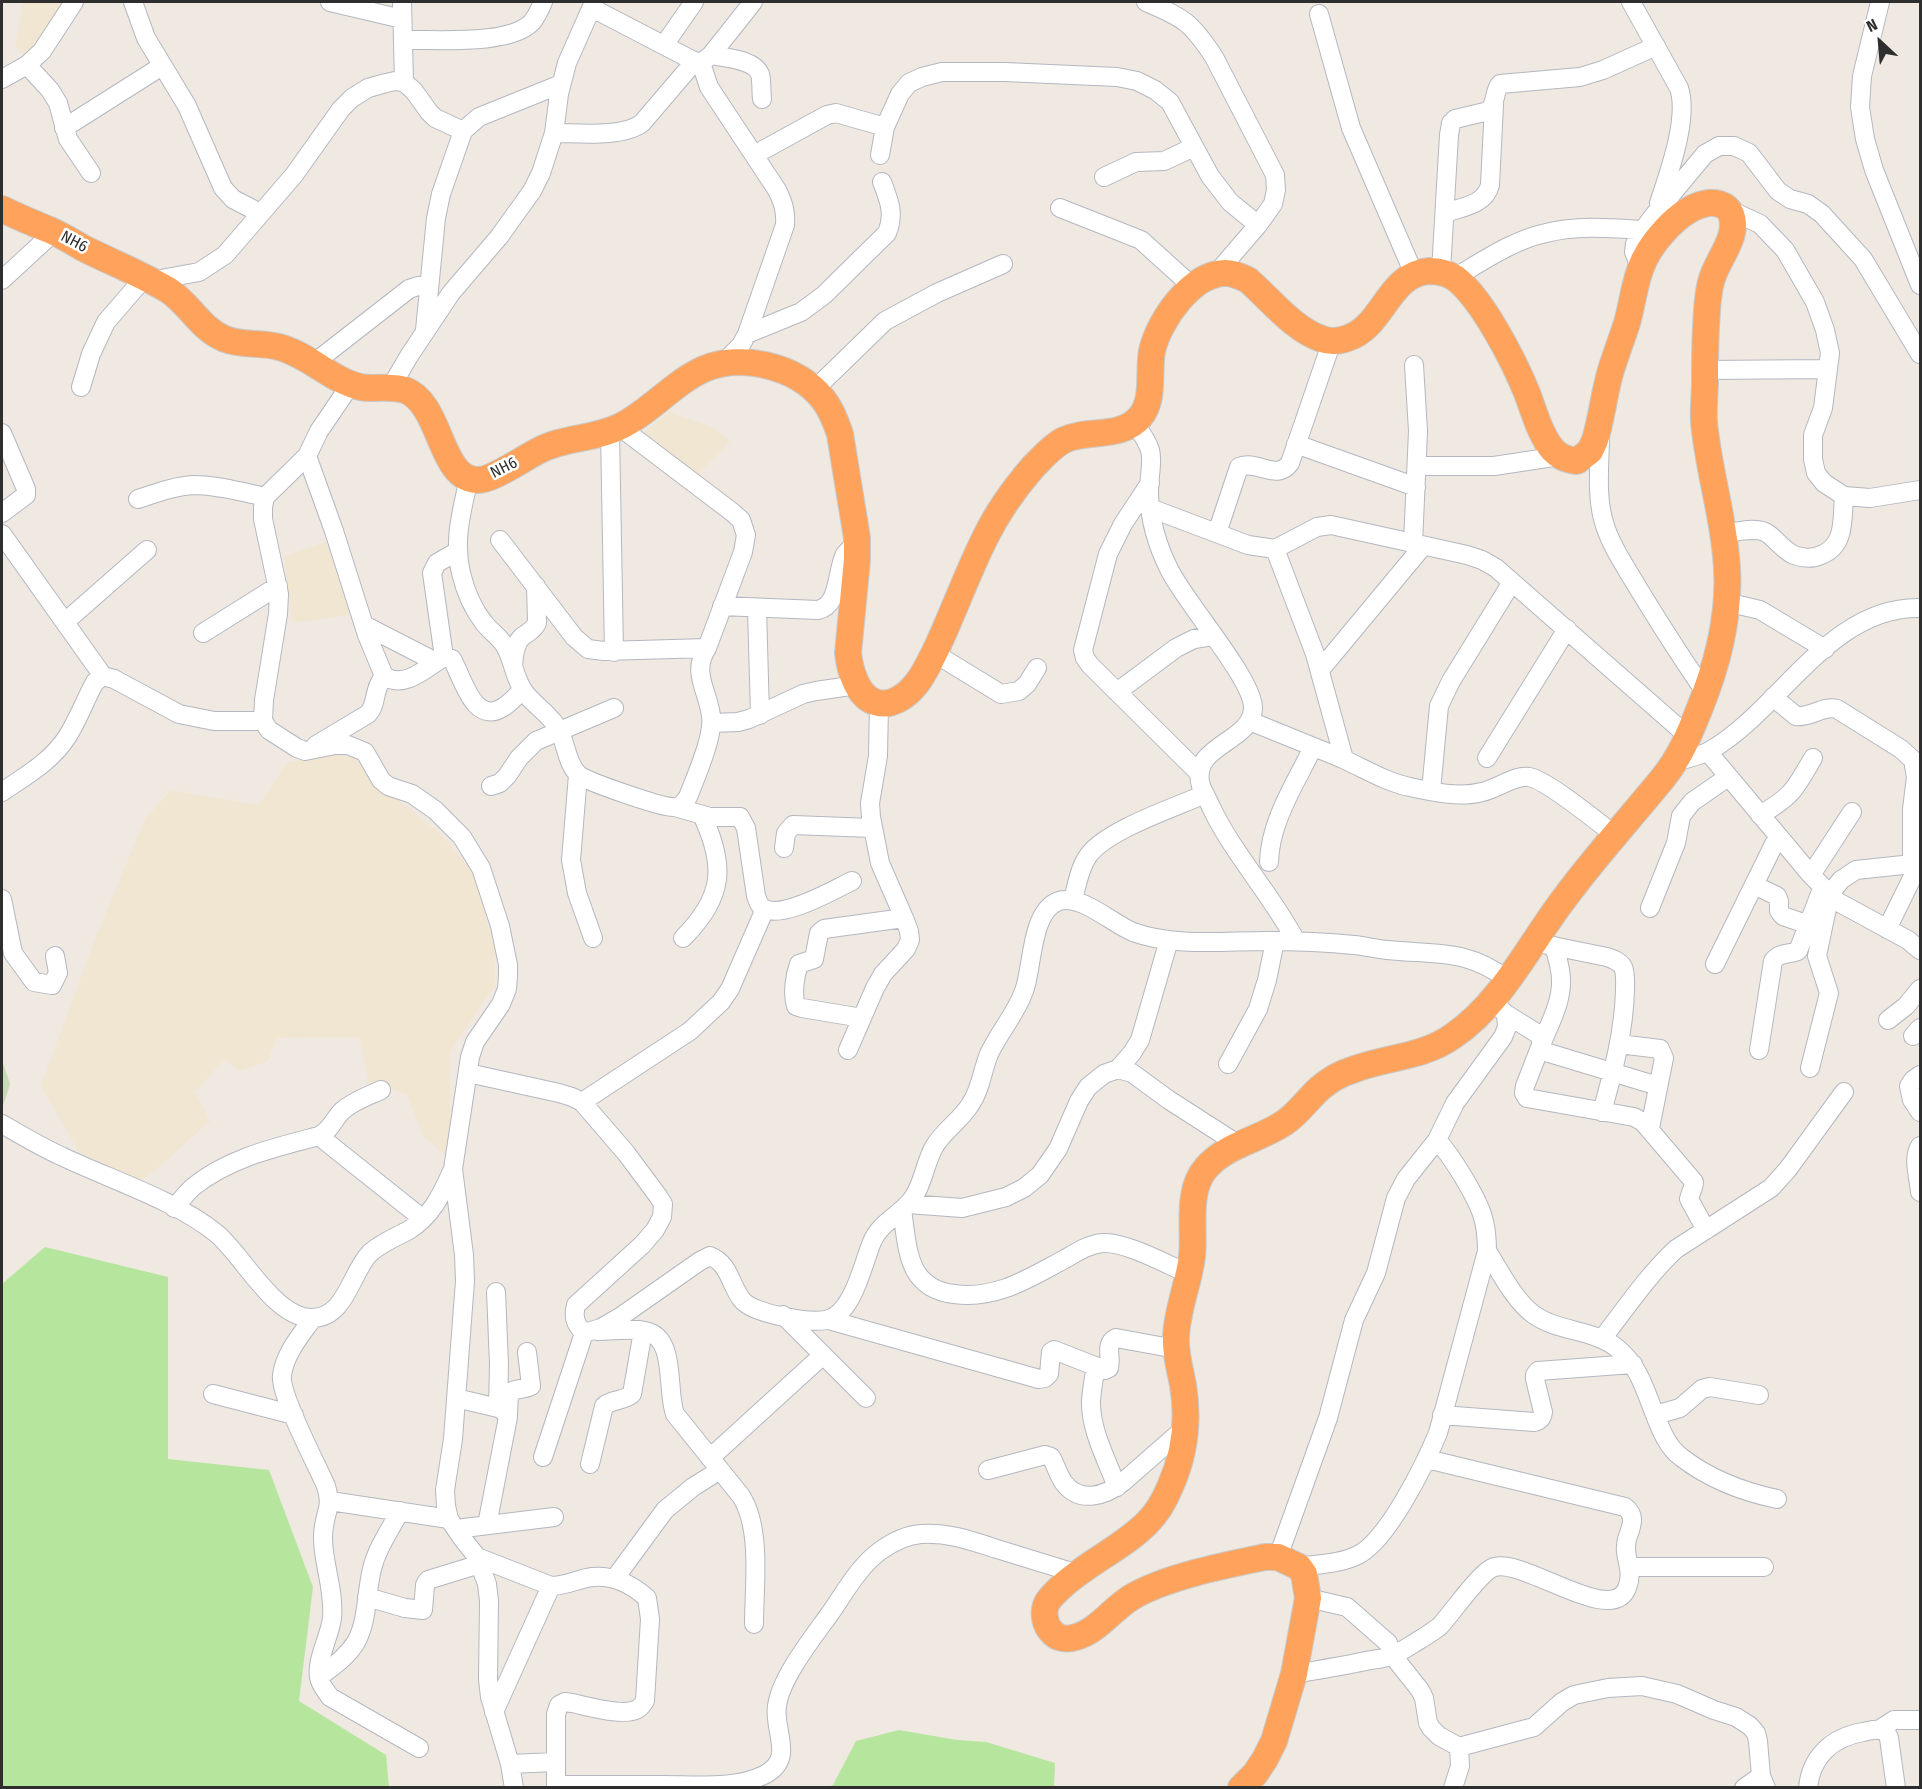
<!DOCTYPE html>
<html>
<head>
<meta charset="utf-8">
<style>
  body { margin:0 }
  #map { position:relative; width:1922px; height:1789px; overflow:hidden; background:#efe9e1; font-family:"Fira Sans Condensed",sans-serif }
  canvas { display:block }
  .frame { position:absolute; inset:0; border:3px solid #2e2e2e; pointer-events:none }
  .north { position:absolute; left:1850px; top:12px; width:60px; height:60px; -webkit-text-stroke:4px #fff; paint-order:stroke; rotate:334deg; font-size:16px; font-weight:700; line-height:24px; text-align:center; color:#2e2e2e }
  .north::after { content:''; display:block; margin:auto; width:21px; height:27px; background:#2e2e2e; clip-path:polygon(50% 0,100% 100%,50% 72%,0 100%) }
</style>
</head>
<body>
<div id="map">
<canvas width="1922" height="1789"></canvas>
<div class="frame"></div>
<div class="north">N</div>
</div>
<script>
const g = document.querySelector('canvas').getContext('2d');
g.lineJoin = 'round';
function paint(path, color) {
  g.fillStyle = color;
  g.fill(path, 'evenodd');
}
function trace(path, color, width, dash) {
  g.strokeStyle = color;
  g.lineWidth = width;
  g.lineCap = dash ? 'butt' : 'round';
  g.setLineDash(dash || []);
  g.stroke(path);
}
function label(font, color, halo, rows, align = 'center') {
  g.font = font + ' "Fira Sans Condensed",sans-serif';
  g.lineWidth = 5;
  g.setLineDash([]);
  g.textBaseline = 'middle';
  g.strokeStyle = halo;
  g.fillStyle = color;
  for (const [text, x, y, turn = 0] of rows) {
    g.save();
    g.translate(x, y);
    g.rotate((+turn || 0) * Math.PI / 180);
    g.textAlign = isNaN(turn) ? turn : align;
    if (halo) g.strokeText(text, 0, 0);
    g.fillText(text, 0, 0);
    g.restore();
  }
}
const education = new Path2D(`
  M23,2h59l-48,65 -19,-21z
  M669,412l43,15 18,14 -35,37 -59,-40z
  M342,536l19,77 -69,10 -8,-67z
  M346,749l36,39 59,46 32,38 22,77v36l-45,67v107l-27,-23 -16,-42 -38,-11 -10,-46 -82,1 -9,23 -29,10 -15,-11 -29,32 15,29 -58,52 -12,8 -61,-29 -38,-66 54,-147 50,-120 26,-29 88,15 28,-42z`);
const green = new Path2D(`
  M45,1247l123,30v182l101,11 44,117 -14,114 87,54 3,32h-387v-503z
  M899,1730l58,10 29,2 69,21 -1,24h-226l5,-2 23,-44z`);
const cemetery = new Path2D(`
  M2,1060l8,24 -8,25z`);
const minor = new Path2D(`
  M133,2l13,36 41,68 36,82 10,11 27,14
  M330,2l72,17
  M402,2l2,80
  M1146,2c38,16 45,20 68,55l61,118 1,15 -3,14 -15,21 -43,50
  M1631,2l48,86c10,30 -10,85 -20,115
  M1880,2l-18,74 -2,31 5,32 9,31 46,115
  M592,8l100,52 9,3 10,-8 42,-53
  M1319,14l32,114 63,146
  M403,40c31,-1 107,6 129,-18 5,-6 8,-13 11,-20
  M664,45l30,-43
  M711,55c14,3 43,4 49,19 2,7 1,17 2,25
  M701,63l8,24 68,103c6,12 9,21 8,35l-38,109 -6,11 -18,18
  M27,65l23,25 8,13 10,36 23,34
  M2,79l25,-14 15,-14 32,-49
  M64,128l98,-62
  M554,133c24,0 69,5 88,-10l53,-62
  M754,155l73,-40 9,-2 49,14
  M880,155l5,-28 15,-33 9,-11 13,-6 20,-5h63l112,5 20,4 18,9 15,12 40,74 20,26 28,23
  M1104,177l32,-15 28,-1 30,-14
  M1060,208l81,32 52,47
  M1728,209l32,15 25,26 30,52 10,28 5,23 -7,55 -10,27v24l3,14 8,10 20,13 26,2 50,-8
  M1445,213c17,-6 40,-8 45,-28l4,-80
  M1640,267l-6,-15 1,-8 8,-14 12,-16 50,-60 14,-8h15l15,7 29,38 12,8 18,5 14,10 41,45 57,95
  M1441,271l8,-136 2,-12 4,-4 34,-8c8,-10 5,-20 11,-27l80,-7 23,-7 53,-24
  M1454,278c29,-17 59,-38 92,-45 31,-8 66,-5 97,-3
  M2,280l52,-48
  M150,281l49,-9 26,-17 69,-80 47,-66 11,-11 16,-10 18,-5 9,-2 9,1 10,9 15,21 6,6 28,13
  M425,330l11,-112 5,-24 22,-63 16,-14 82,-33
  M747,334l54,-22 23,-17 63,-62c8,-19 2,-33 -5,-51
  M314,363l95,-74 9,-3h11
  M1705,370l123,-1
  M351,384l-32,47 -12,25 -42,41 -2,10v12l16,75 -1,20 -14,86 -1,21 6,9 28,18 8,3 30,-6h13l17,7 16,28 7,6 24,8 23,16 27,27 19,31 19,58 8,39v11l-1,13 -6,15 -26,38 -5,15 -17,112 11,86 1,26 -12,158 -8,51 1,16 3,13 13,19 15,19 10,27 2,17 -1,78 2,18 20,67 4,24
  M81,387l10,-33 15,-32 38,-44
  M391,387l18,-31 42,-63 48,-56 33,-46 9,-18 13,-40 5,-39 8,-31 27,-61
  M814,390l71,-69 52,-28 66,-29
  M1134,423c26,34 15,34 15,72 1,25 9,52 20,74 15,32 86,112 84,140 -2,34 -64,36 -52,77 3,7 7,14 10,21 23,48 60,87 85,134
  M610,431l4,221
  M2,433l24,56v6l-24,18
  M1600,436c0,26 -4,56 3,83 6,24 22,47 35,69 22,36 44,71 68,105
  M1296,444l120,43
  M307,456l27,75 33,104 17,41c21,14 43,-9 60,-19l8,2c11,19 22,69 53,47 6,-4 12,-11 18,-16
  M1417,466h77l66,-10
  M469,478c-7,32 -16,62 -8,95 4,17 12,36 23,50 6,8 16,14 21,23 9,15 9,33 20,47 10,13 26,22 34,37 7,13 8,35 20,45 9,7 84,33 95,32 8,0 10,-5 14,-10 8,-21 26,-61 23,-81 -3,-26 -20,-43 -4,-68l36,-96 3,-17 -5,-15 -9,-8 -112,-85
  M1150,483l-27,41 -15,30 -25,96 2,8 5,7 109,108
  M138,499c18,-6 37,-13 56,-14 24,0 48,7 71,12
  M1150,508l98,37 27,4 42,-22 14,-2 136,30 15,5 14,8 193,169
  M1217,533l22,-66c17,-8 38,15 51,-4l42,-122
  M2,534l101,142
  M1723,534c13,-2 30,-7 42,-2 9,4 16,17 29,23 8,3 18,4 27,0 25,-10 21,-36 23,-59
  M500,540l74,97 14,12 16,2 103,-3
  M1413,544l5,-113 -4,-66
  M1275,549l40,105 29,105
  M1726,602l34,8 65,39
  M722,606l96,4c22,-5 18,-38 27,-56l4,-4 8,-4
  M757,608l3,107
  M65,622l82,-72
  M364,625l72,37
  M203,633l75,-47
  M934,653l67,41 18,-3 8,-7 10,-16
  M444,657l-12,-84 5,-10 21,-12
  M513,666c1,-10 1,-22 9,-29 6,-5 11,-6 15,-14l-1,-37
  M1320,670l103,-124
  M1117,692l59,-44 18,-9 19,-3
  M1773,697l23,19c15,2 27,-11 41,-7l64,40 12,11 3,17 -4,32v55
  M1250,721c31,13 62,25 93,38 22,10 43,23 67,28 22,5 50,11 72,5 15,-3 32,-17 47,-15 18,3 70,46 87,59
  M712,723l26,-1 11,-3 54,-25 13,-3 41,-6
  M316,745l52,-31c10,-11 4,-23 16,-38
  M1708,752l103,123 27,27 70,38 12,10
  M1487,758l80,-129
  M1676,762c11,-4 25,-6 35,-12 70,-41 119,-144 209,-142
  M578,775l-7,85 6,33 16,45
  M491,786l9,-3 7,-7 12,-18 17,-17 78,-33
  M1431,791l8,-85 12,-25 61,-99
  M2,792c23,-16 49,-30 65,-55 11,-17 18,-37 28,-55l8,-6 11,3 65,35 35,7h49
  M675,807l35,10h30l6,11 10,68c2,4 2,9 7,12 19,12 70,-18 89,-27
  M1760,815c33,-19 35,-26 53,-57
  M784,848l2,-15 7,-8 79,3
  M1269,862c1,-41 27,-79 44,-115
  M1811,875l41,-63
  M1754,885l23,11 2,5v10l4,5 26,9
  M2,899l11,54 21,29 18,3 6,-12 -3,-17
  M1073,900c4,-15 6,-31 15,-44 18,-26 86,-48 117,-62
  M1650,908l26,-65 5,-27 11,-14 36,-25
  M1887,929l33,-67
  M683,938c41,-41 43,-72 19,-123
  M1533,942l74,15c6,2 12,4 16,10 3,7 2,16 2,23 -1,42 -12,82 -23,122
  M1715,964l63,-128
  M1506,1014l32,20 3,5v6l-16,41 -1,7 3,5 107,19 9,5 51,60c0,6 -4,11 -5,17l17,31
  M862,1018l-60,-10 -6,-2c-4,-12 -1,-31 3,-42l15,-5 5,-26 5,-4 80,-11
  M1888,1020l18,-14 14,-17
  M1913,1036l7,-8
  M1619,1044l41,5 4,9 -14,70
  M1541,1045c8,-20 21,-43 20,-65 0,-12 -4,-23 -7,-34
  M848,1050l27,-62 8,-14 23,-25 4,-9 -1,-9 -5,-13 -24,-55 -9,-46 -1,-14 8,-47 1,-52
  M1539,1050l119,36
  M1759,1050l14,-89c7,-9 15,-6 25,-10l22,-57
  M1228,1064l30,-55 9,-29 8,-39
  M1810,1068l19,-75 -12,-37 13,-62 11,-14 15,-10 47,-5 17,-4
  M1118,1069l14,-16 8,-13 29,-100
  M468,1073l91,20 13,4 10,5 44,51 32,43 5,8 -1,13 -7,13 -13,15 -66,60c-3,12 -1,19 8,28l17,-5 19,-11 80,-56 10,-5c20,8 20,29 32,44 11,14 66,23 84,20 27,-5 37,-57 46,-78 8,-20 29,-27 41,-44 10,-14 12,-35 21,-51 9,-16 26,-26 36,-42 11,-16 12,-34 19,-51 10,-22 27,-40 35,-63 9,-23 6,-80 35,-90 22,-7 54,23 74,31 41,15 90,9 132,9 30,0 60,1 89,4 11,1 22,4 33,5 48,5 79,-2 121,30
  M1920,1075l-7,5 -4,6 3,14 8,12
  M582,1102l108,-71 31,-29 9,-13 35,-80
  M2,1124c19,11 39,23 59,32 48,23 114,44 155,77 27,22 58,85 96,85 34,0 39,-46 58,-65 11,-10 26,-16 39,-23 24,-15 33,-37 44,-61
  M319,1136l104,83
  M1920,1146c-8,12 -1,32 0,46
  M908,1204l54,4 44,-11 18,-9 16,-13 18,-26 21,-48 9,-14 16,-13 14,-5 14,4 37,27 70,45
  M174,1208c7,-7 12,-15 19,-21 35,-29 84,-40 126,-51 13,-7 14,-16 23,-25 11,-10 26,-15 39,-21
  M902,1210c6,38 4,78 52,84 42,6 75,-16 111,-35 12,-7 24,-15 38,-16 21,-2 65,22 86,31
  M1487,1251c13,20 27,49 46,63 24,18 60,15 84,34 22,18 28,42 38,67 6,15 13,33 26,42 27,21 63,35 96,42
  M496,1292l3,72 -1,44
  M783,1315l83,83
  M313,1318c-12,17 -28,35 -31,57 -3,19 35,90 44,111 6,21 1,21 -2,40 -5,28 11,61 8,92 -2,18 -16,42 -13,59 1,8 7,14 11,20l89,51
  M829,1320l210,59 6,-1 4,-4 2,-22 3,-2 51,20 4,-2c3,-11 -5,-24 7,-30l60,11
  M597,1331c16,0 33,-3 48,0 32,6 21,59 30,83l66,82c21,33 13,90 13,128
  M1602,1339c24,-31 46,-64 74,-90l95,-61 17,-19 56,-77
  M1096,1366c-2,11 -4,23 -5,34 -1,30 16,60 26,87
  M213,1394l81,21
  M456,1398l42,10 6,3 4,6 -21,108
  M508,1415l1,-22c6,-5 15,-3 22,-7l-4,-34
  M1442,1415l92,7c6,-1 8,-3 9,-10l-8,-33v-4l3,-4 95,-7
  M1655,1415l25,-7 22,-19 8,-2 49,8
  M543,1457l41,-124
  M710,1458l113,-103
  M590,1464l14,-58c9,-7 20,-5 28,-12l11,-63
  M988,1470l57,-15 6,2c5,8 7,18 13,26 16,21 41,13 59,-1l64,-56
  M330,1501l119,18
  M456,1529l98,-12
  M477,1557l74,29c14,0 27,-7 41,-9 22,-2 39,7 55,21l3,21 -5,82c-1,1 -5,7 -6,7 -13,10 -52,-2 -67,-5l-7,-1 -6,3 -3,9v74
  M1278,1557l50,-139 26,-98 22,-47 20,-75 10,-19 31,-39 18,-37 48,-66 4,-10 -1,-13 -15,-14
  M1299,1567c19,-3 41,-3 59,-12 30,-15 67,-91 80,-122l49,-182c0,-13 -1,-25 -5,-37 -7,-20 -31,-59 -45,-74
  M1630,1567h134
  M615,1578l50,-68 28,-23 27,-17
  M367,1597l38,11 18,2 2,-25 3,-5 52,-16
  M1308,1598l39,9 41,36 5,13 27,34 4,8 4,25 3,5 8,8 20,11 75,-20 28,-25 12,-7 34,-7 34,-2 35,8 37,16 22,7 14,9 6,7 2,8 3,35 5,12
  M1294,1674c24,-4 48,-8 72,-13 9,-2 19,-2 27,-6 10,-4 19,-11 28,-16 6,-4 13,-8 19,-13 12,-13 38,-51 52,-58 27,-14 119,60 135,20 8,-19 -5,-30 0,-49 4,-12 10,-23 -2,-32l-198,-48
  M319,1677c13,-10 28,-20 37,-35 12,-21 10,-50 16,-73 5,-21 18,-39 28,-58
  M494,1712l57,-126
  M1880,1729l14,-9h26
  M510,1764l46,-2
  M556,1785c36,0 73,0 109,0 32,0 70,4 99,-10 32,-16 9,-44 13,-69 3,-27 36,-69 52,-91 15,-21 29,-48 51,-64 11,-8 27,-16 41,-17 27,-2 51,7 76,15 26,8 52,16 78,24
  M1453,1788l7,-22 -1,-19
  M1744,1788l17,-12
  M1808,1788c3,-32 25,-51 55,-56 9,-2 15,-4 23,0l3,6 7,50`);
const highway = new Path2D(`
  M2,209c16,8 33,15 50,22 11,5 21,11 31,17 28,14 58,26 85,42 22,14 32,39 57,49 17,7 37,3 54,8 30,8 52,33 81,40 15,3 30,-2 45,3 37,14 34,89 72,90 15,1 48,-23 63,-30 25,-13 56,-11 81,-24 30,-15 52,-43 83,-57 37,-16 93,-3 119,30 8,10 13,23 17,35l17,104v22l-9,93c2,17 9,43 27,49 16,6 33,-7 42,-19 9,-12 16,-27 22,-40 16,-35 29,-71 46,-105 12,-25 29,-49 48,-71 9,-9 19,-21 31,-27 23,-11 58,-1 76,-23 15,-17 8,-46 12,-66 7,-31 40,-78 74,-78 8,0 15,4 22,7 23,20 45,49 74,59 8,3 18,2 26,-1 36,-12 40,-64 81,-67 9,0 18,2 26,7 27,20 59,83 72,115 7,18 13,42 26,57 7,8 15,10 24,11l13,-10 5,-11c7,-23 9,-47 16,-70 5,-16 11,-32 16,-47 5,-18 7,-36 13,-53 8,-25 38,-60 64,-66 10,-3 23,0 27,10 9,23 -15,46 -20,68 -4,14 -4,30 -5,45 -1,18 -1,36 -1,54 0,13 -2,27 -1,41 4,45 18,89 22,134 6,53 -7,105 -27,154 -10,25 -19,47 -36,68 -35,43 -73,84 -105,129 -32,44 -59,98 -105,129 -29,21 -65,21 -98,33 -13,4 -26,11 -36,20 -12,11 -21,25 -35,34 -25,17 -57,21 -78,45 -20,23 -11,60 -14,88 -3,27 -15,53 -16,81 -1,16 4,32 7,48 6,36 2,69 -13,102 -5,12 -13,26 -22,35 -25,26 -62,41 -89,67 -4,4 -11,10 -13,16 -3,8 -1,20 5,26 6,8 16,9 25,6 22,-6 36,-28 56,-40 33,-20 94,-32 133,-40h13l21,10 5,7 4,24 -14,76 -20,67 -9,18 -10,15 -14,14`);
const streetNames = [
  ["NH6",74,242,28],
  ["NH6",504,468,-27]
];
paint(education, '#f0e6d1');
paint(green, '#b6e59e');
paint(cemetery, '#c8d9b8');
trace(minor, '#b4b7c1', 20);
trace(highway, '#c9c9c9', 28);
trace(minor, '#fff', 18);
trace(highway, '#ffa35c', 26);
label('16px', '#2e2e2e', '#fff', streetNames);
</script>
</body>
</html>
